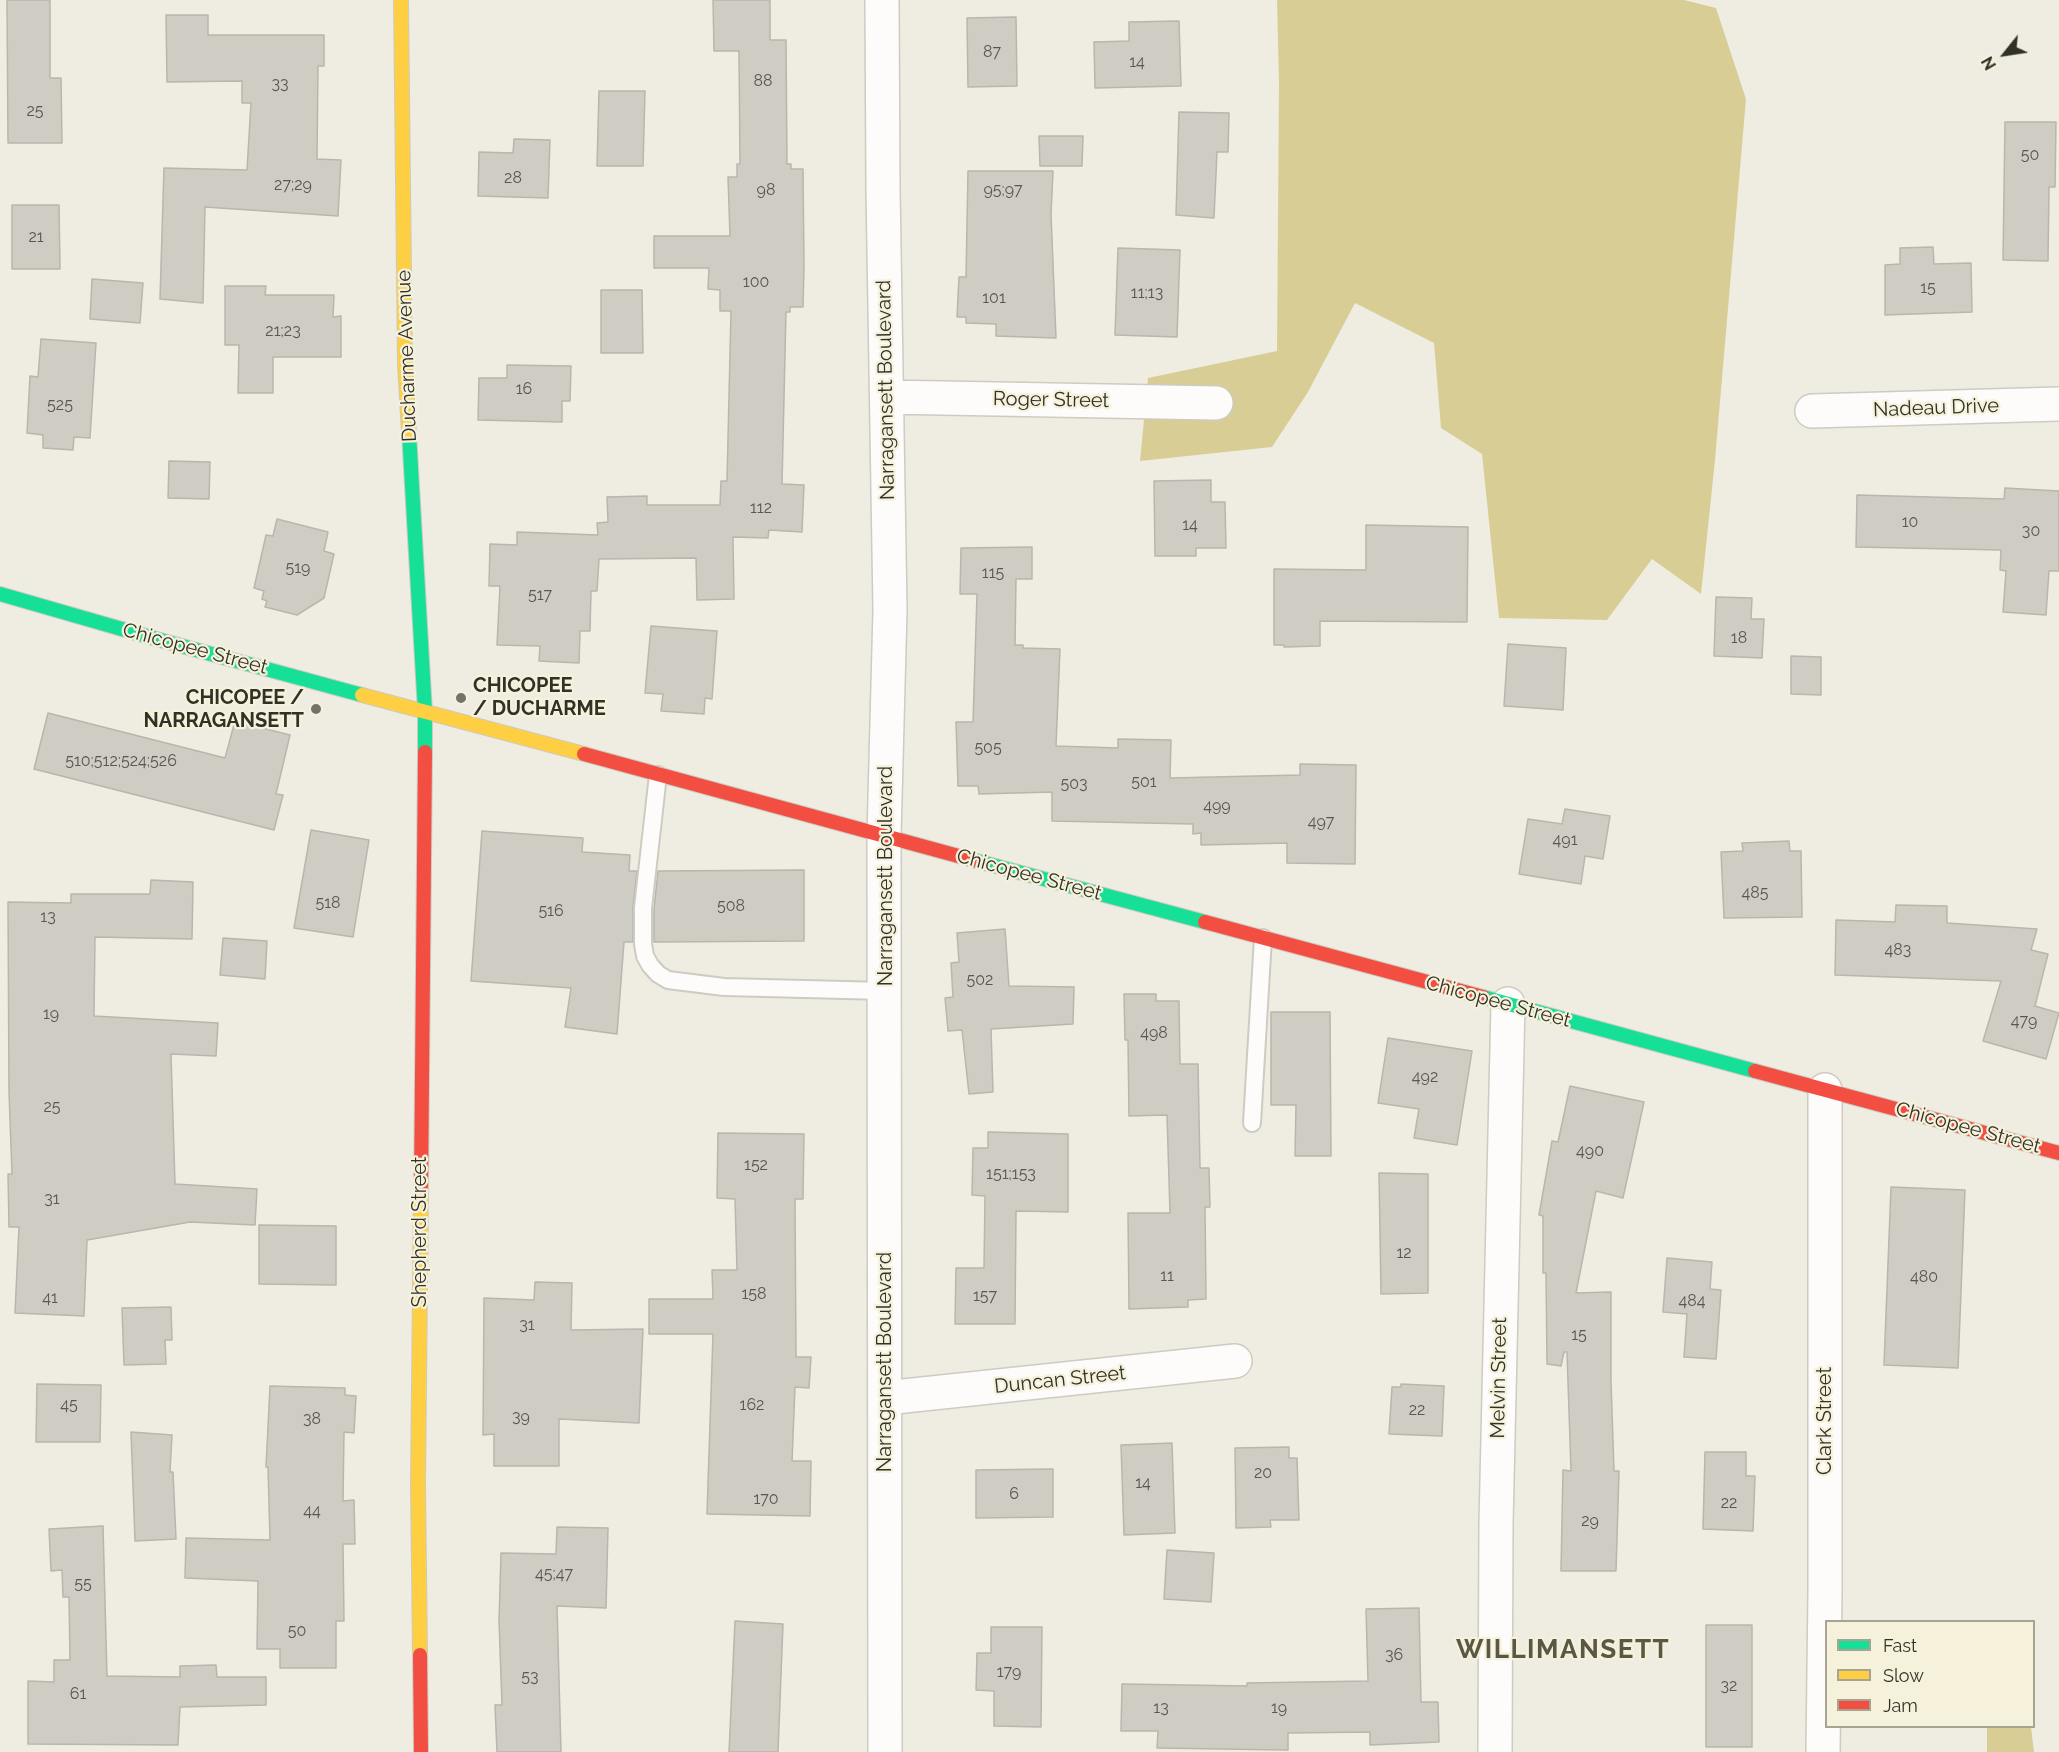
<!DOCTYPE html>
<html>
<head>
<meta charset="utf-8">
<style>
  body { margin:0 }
  #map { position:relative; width:2059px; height:1752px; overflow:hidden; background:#efede1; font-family:Raleway,sans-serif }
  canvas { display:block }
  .legend { position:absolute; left:1825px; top:1620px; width:210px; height:108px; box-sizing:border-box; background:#f5f1db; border:2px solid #a7a493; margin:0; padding:8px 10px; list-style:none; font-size:18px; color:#323128 }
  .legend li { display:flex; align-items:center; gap:12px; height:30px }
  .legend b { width:30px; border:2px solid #a7a493 }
  .north { position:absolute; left:1975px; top:24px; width:60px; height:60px; -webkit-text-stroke:4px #f5f1db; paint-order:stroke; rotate:240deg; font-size:16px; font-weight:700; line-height:24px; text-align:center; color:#323128 }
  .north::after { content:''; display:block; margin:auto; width:21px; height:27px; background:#323128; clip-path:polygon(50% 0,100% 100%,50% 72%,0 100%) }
</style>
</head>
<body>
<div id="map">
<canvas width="2059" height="1752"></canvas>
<ul class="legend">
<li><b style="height:8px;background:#16e098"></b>Fast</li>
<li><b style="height:8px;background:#ffcf43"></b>Slow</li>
<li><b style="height:8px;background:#f24e42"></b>Jam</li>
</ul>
<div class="north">N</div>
</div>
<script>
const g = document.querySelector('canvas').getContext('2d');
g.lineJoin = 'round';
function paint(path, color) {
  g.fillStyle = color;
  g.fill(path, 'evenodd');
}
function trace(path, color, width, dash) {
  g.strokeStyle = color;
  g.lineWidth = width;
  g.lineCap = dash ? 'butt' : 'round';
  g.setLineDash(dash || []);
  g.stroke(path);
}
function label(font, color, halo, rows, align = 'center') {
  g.font = font + ' Raleway,sans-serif';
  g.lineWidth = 4.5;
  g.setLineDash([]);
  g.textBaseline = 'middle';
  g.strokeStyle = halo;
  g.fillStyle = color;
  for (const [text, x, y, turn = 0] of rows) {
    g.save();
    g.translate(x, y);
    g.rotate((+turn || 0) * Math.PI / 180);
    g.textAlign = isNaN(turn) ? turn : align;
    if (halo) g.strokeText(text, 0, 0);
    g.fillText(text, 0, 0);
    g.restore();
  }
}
const forest = new Path2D(`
  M1277,0h407l32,8 30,91 -31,361 -14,134 -49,-35 -45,61 -108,-2 -17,-164 -41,-26 -7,-85 -79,-40 -47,89 -36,55 -132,14 8,-83 129,-27 2,-269z
  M1987,1727h44l3,25h-47z`);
const building = new Path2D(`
  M7,0h43v78h11l1,65h-54z
  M713,0h57v40h16l1,124h4v5h12l1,98 -1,40h-13v5h-4l-4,172 22,1 -2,47 -33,-2 -1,8 -35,-1 1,62 -37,1 -1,-42 -97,1 -2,32h-6l-1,40h-10l-1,32 -40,-2 1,-15 -43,-1 3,-59h-11l1,-42 27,1v-13l81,3 -1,-12 11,-1 -1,-25 40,-1v9h73l1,-24h6l4,-170h-11v-21l-12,-1 1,-21h-55v-32h76l-2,-59h9v-13h3l-1,-113h-25z
  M166,15h42v20h116v31h-6l-1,93 24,1 -3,56 -133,-9 -2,96 -43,-4 4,-131 83,2 4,-67h-9v-22l-75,1z
  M1016,17l1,69 -49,1 -1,-69z
  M1179,21l2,65 -86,2 -1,-46 35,-1v-19z
  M599,91h46l-2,75h-46z
  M1179,112l50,1 -1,39h-11l-3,66 -38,-3z
  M2005,122h51l-1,65h-6l-1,74 -45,-1z
  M1039,136h44l-1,30h-42z
  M514,139l36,1 -2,58 -70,-2 1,-44 34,1z
  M968,171h85l-2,43 5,124 -60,-2v-12l-30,-1v-6h-9l2,-40h7z
  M12,205h47l1,64h-48z
  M1933,247l1,17 37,-1 1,49 -87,3v-50l15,-1v-16z
  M1118,248l62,2 -3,87 -62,-2z
  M92,279l51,4 -3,40 -50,-4z
  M225,286h41l-1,9h69l-1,22 8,-1v41h-68v36h-35l1,-48h-14z
  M601,290h41l1,63h-42z
  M41,339l55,4 -6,95 -16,-1 -1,13 -30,-2v-13l-16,-2 3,-57 8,1z
  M507,365l64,1 -1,35h-8v21l-84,-2 1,-42h28z
  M169,461l41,1 -1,37 -41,-1z
  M1211,480v22h14l1,46h-30v8h-41l-1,-75z
  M2005,488l54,3v80h-10l-3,44 -43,-3 3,-41 -6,-1 1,-20 -145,-3 1,-52 147,4z
  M277,519l51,13 -4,19 10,3 -10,44 -27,17 -32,-8 2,-6 -5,-2 2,-8 -10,-3 12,-53 7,1z
  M1366,525l102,2 -1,95 -147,-1v25l-36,1v-2h-10v-76l92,1z
  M1032,547v32h-16l-1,66h8v3l37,1 -4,97 62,2v-9l53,1 -1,38 130,-3v-11l56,1 -1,99 -68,-1v-20l-86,2v-12l-8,1v-10l-141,-3v-29l-73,2 -1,-8h-20l-2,-64h17l4,-128h-17l1,-46z
  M1716,597l36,1 -1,21h13l-2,39 -48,-2z
  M651,626l66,5 -5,68 -7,-1 -1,16 -43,-3 2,-17 -18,-1z
  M1508,644l58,4 -3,62 -59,-4z
  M1791,656l30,1v38l-30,-1z
  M48,713l177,45 10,-37 55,14 -14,59 7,1 -9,35 -240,-61z
  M1565,809l45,7 -7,43 -18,-3 -4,28 -62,-10 9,-55 34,5z
  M311,830l58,10 -16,97 -59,-9z
  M482,831l101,7 -1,14 48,3 -1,16h8l-4,36v35h-9l-7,92 -52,-7 6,-39 -100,-7z
  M1789,841l1,10h11l1,66 -78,1 -3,-66 22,-1 -1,-8z
  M804,870v71l-150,1v-33l4,-38z
  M151,880l42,2 -1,57 -97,-2 -1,79 124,7 -2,33 -45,-2 4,130 82,5 -2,36 -65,-3 -103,18 -3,76 -69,-3 4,-86h-10l-1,-53h4l-3,-82 -1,-190 63,1v-9h79z
  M1896,905l51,1v17l90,6 -6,21 17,4 -13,52 24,7 -13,46 -63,-18 18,-60 -166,-6 1,-55 59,2z
  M1005,929l4,57 65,1 -1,37 -82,5 2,63 -24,2 -7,-64 -14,1 -3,-33 8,-1 -2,-34 8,-1 -2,-29z
  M223,938l44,3 -2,38 -45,-4z
  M1124,994h32v7h23l1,63h18l2,104h9l1,39h-5l1,92 -18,1v7l-59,2 -1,-96h42l-3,-98 -38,1 -1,-76h-3z
  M1271,1012h59l1,144h-36l1,-51h-25z
  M1388,1038l84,13 -15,94 -43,-7 5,-29 -41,-6z
  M1570,1086l74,16 -21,96 -27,-7 -20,102 35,-1v89l3,90h5l-3,100h-55l2,-101 8,1 -4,-119h-3l-3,14 -14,-2 -1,-91h-3v-57l-4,-1 13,-74 6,1z
  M988,1132l80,2v78l-52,-1 -1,113h-60l1,-56h28l1,-72 -13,-1 1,-47h15z
  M718,1133l86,1 -1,65h-8l1,158h15l-2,31 -14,-1 -3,74h19l-1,55 -103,-2 6,-180h-64v-35h64l-1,-29h25l-2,-71 -18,-1z
  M1379,1173l49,1v119l-47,1z
  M1891,1187l74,3 -7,178 -74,-3z
  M259,1225l77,1v59l-77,-1z
  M1667,1258l45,4 -2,27 11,1 -5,69 -32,-2 3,-43 -24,-2z
  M535,1282l37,1 -1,47 72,-1 -4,94 -80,-4v47h-65v-32l-11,1 1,-137 50,2z
  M171,1307l1,33h-7l1,24 -42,1 -2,-57z
  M37,1384l64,1 -1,57h-64z
  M1401,1384l43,2 -2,50 -53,-2 3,-47h9z
  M270,1386l75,2v7l11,1 -2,37 -10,-1 -1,69 11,-1 1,44h-12l1,77h-8v47h-56v-19h-23l1,-68 -73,-3 1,-40 84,2 -2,-73h-2z
  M131,1432l41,3 -2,37h3l3,67 -41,2z
  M1172,1443l3,90 -51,2 -3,-90z
  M1289,1447v11h8l2,62h-29l1,7 -35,1 -1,-80z
  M1705,1452h41v24h9l-2,55 -50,-2z
  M1053,1469v48l-77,1v-48z
  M103,1526l4,150 73,1v-11l36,-1 1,12h49v28l-86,2 -2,38 -150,-1v-63l26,1v-22h16l-1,-63h-6l-1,-27 -11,1 -2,-42z
  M557,1527l51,1 -2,80 -49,-2 4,146h-64l-2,-47h7l-3,-84 2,-68 55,1z
  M1167,1550l47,3 -3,49 -47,-3z
  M1419,1608l2,94h17l1,40 -69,3v-13l-82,1v17l-131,-2 1,-17h-37l1,-47 125,2v-3l121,-2 -2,-72z
  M735,1621l48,3 -5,128h-49z
  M1706,1625h46v122h-46z
  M991,1627h51l-1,100 -47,-1v-35l-18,-1 1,-37h14z`);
const lane = new Path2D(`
  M658,775l-15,133v36l2,12 5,9 8,9 10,6 56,7 161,4
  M1252,1123l11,-185`);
const street = new Path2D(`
  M882,0l1,188 7,422 -6,226 1,916
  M887,397l329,6
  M1812,411l247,-7
  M885,1398l350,-37
  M1495,1752l1,-228 12,-520
  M1823,1752l2,-161v-501`);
const fast = new Path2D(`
  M409,433l16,279v40
  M0,594l167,48 195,53
  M973,860l232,62
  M1483,997l272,74`);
const slow = new Path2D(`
  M401,0l4,364 4,69
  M362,695l222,59
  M420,1655l-2,-171 3,-297`);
const jam = new Path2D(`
  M584,754l389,106
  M1205,922l278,75
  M1755,1071l304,82
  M421,1187l4,-435
  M420,1655l1,97`);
const markers = [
  [461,698,6,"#747369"],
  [316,709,6,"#747369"]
];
const numberNames = [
  ["87",992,52],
  ["14",1137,62],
  ["88",763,81],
  ["33",280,84],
  ["25",35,111],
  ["50",2030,155],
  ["28",513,178],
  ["27;29",293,185],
  ["98",766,190],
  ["95;97",1003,190],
  ["21",36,237],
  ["100",756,282],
  ["15",1928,288],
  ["11;13",1147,293],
  ["101",994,298],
  ["21;23",283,331],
  ["16",524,389],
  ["525",60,405],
  ["112",761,508],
  ["10",1910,522],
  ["14",1190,525],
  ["30",2031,531],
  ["519",298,568],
  ["115",993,573],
  ["517",540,595],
  ["18",1739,638],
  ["505",988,748],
  ["510;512;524;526",121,761],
  ["501",1144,782],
  ["503",1074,784],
  ["499",1217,806],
  ["497",1321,822],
  ["491",1565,840],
  ["485",1755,893],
  ["518",328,903],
  ["508",731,906],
  ["516",551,911],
  ["13",48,917],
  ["483",1898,950],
  ["502",980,980],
  ["19",51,1014],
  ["479",2024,1021],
  ["498",1154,1033],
  ["492",1425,1077],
  ["25",52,1107],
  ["490",1590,1151],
  ["152",756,1165],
  ["151;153",1011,1174],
  ["31",52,1199],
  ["12",1404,1253],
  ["11",1167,1276],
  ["480",1924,1277],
  ["158",754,1294],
  ["157",985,1296],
  ["41",50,1298],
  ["484",1692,1301],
  ["31",527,1325],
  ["15",1579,1335],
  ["45",69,1405],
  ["162",752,1405],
  ["22",1417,1410],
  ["39",521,1417],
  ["38",312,1419],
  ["20",1263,1473],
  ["14",1143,1483],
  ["6",1014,1494],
  ["170",766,1499],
  ["22",1729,1503],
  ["44",312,1511],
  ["29",1590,1521],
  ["45;47",554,1574],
  ["55",83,1584],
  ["50",297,1631],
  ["36",1394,1655],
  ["179",1009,1672],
  ["53",530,1677],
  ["32",1729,1686],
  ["61",78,1694],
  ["13",1161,1708],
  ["19",1279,1708]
];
const streetNames = [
  ["Ducharme Avenue",407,356,-92],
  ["Narragansett Boulevard",886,390,-91],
  ["Roger Street",1051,400,1],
  ["Nadeau Drive",1936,408,-2],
  ["Chicopee Street",195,649,15],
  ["Chicopee Street",1029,875,15],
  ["Narragansett Boulevard",886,876,-90],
  ["Chicopee Street",1498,1002,15],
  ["Chicopee Street",1968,1128,15],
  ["Shepherd Street",420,1232,-90],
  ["Narragansett Boulevard",885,1362,-90],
  ["Melvin Street",1499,1378,-89],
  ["Duncan Street",1060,1380,-6],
  ["Clark Street",1825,1421,-90]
];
const poiNames = [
  ["CHICOPEE",473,686],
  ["/ DUCHARME",473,709],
  ["CHICOPEE /",304,698,"right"],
  ["NARRAGANSETT",304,721,"right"]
];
const districtNames = [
  ["WILLIMANSETT",1563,1650]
];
paint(forest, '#d8ce95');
paint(building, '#ceccc3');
trace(building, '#b8b6ad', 1.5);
trace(lane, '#cdcbc2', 20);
trace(street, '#cdcbc2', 36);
trace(fast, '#cdcbc2', 16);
trace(slow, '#cdcbc2', 16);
trace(jam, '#cdcbc2', 16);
trace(lane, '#fdfcfa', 16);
trace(street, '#fdfcfa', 33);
trace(fast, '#16e098', 14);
trace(slow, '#ffcf43', 14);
trace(jam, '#f24e42', 14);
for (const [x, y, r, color] of markers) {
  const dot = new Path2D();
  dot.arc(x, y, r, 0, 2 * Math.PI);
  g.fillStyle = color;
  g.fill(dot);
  trace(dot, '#f5f1db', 2);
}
label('16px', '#59584f', null, numberNames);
label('20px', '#323128', '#f5f1db', streetNames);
label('bold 20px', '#323128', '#f5f1db', poiNames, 'left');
g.letterSpacing = '1.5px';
label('bold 26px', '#5b5745', '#f5f1db', districtNames);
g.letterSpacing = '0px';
</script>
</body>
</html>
